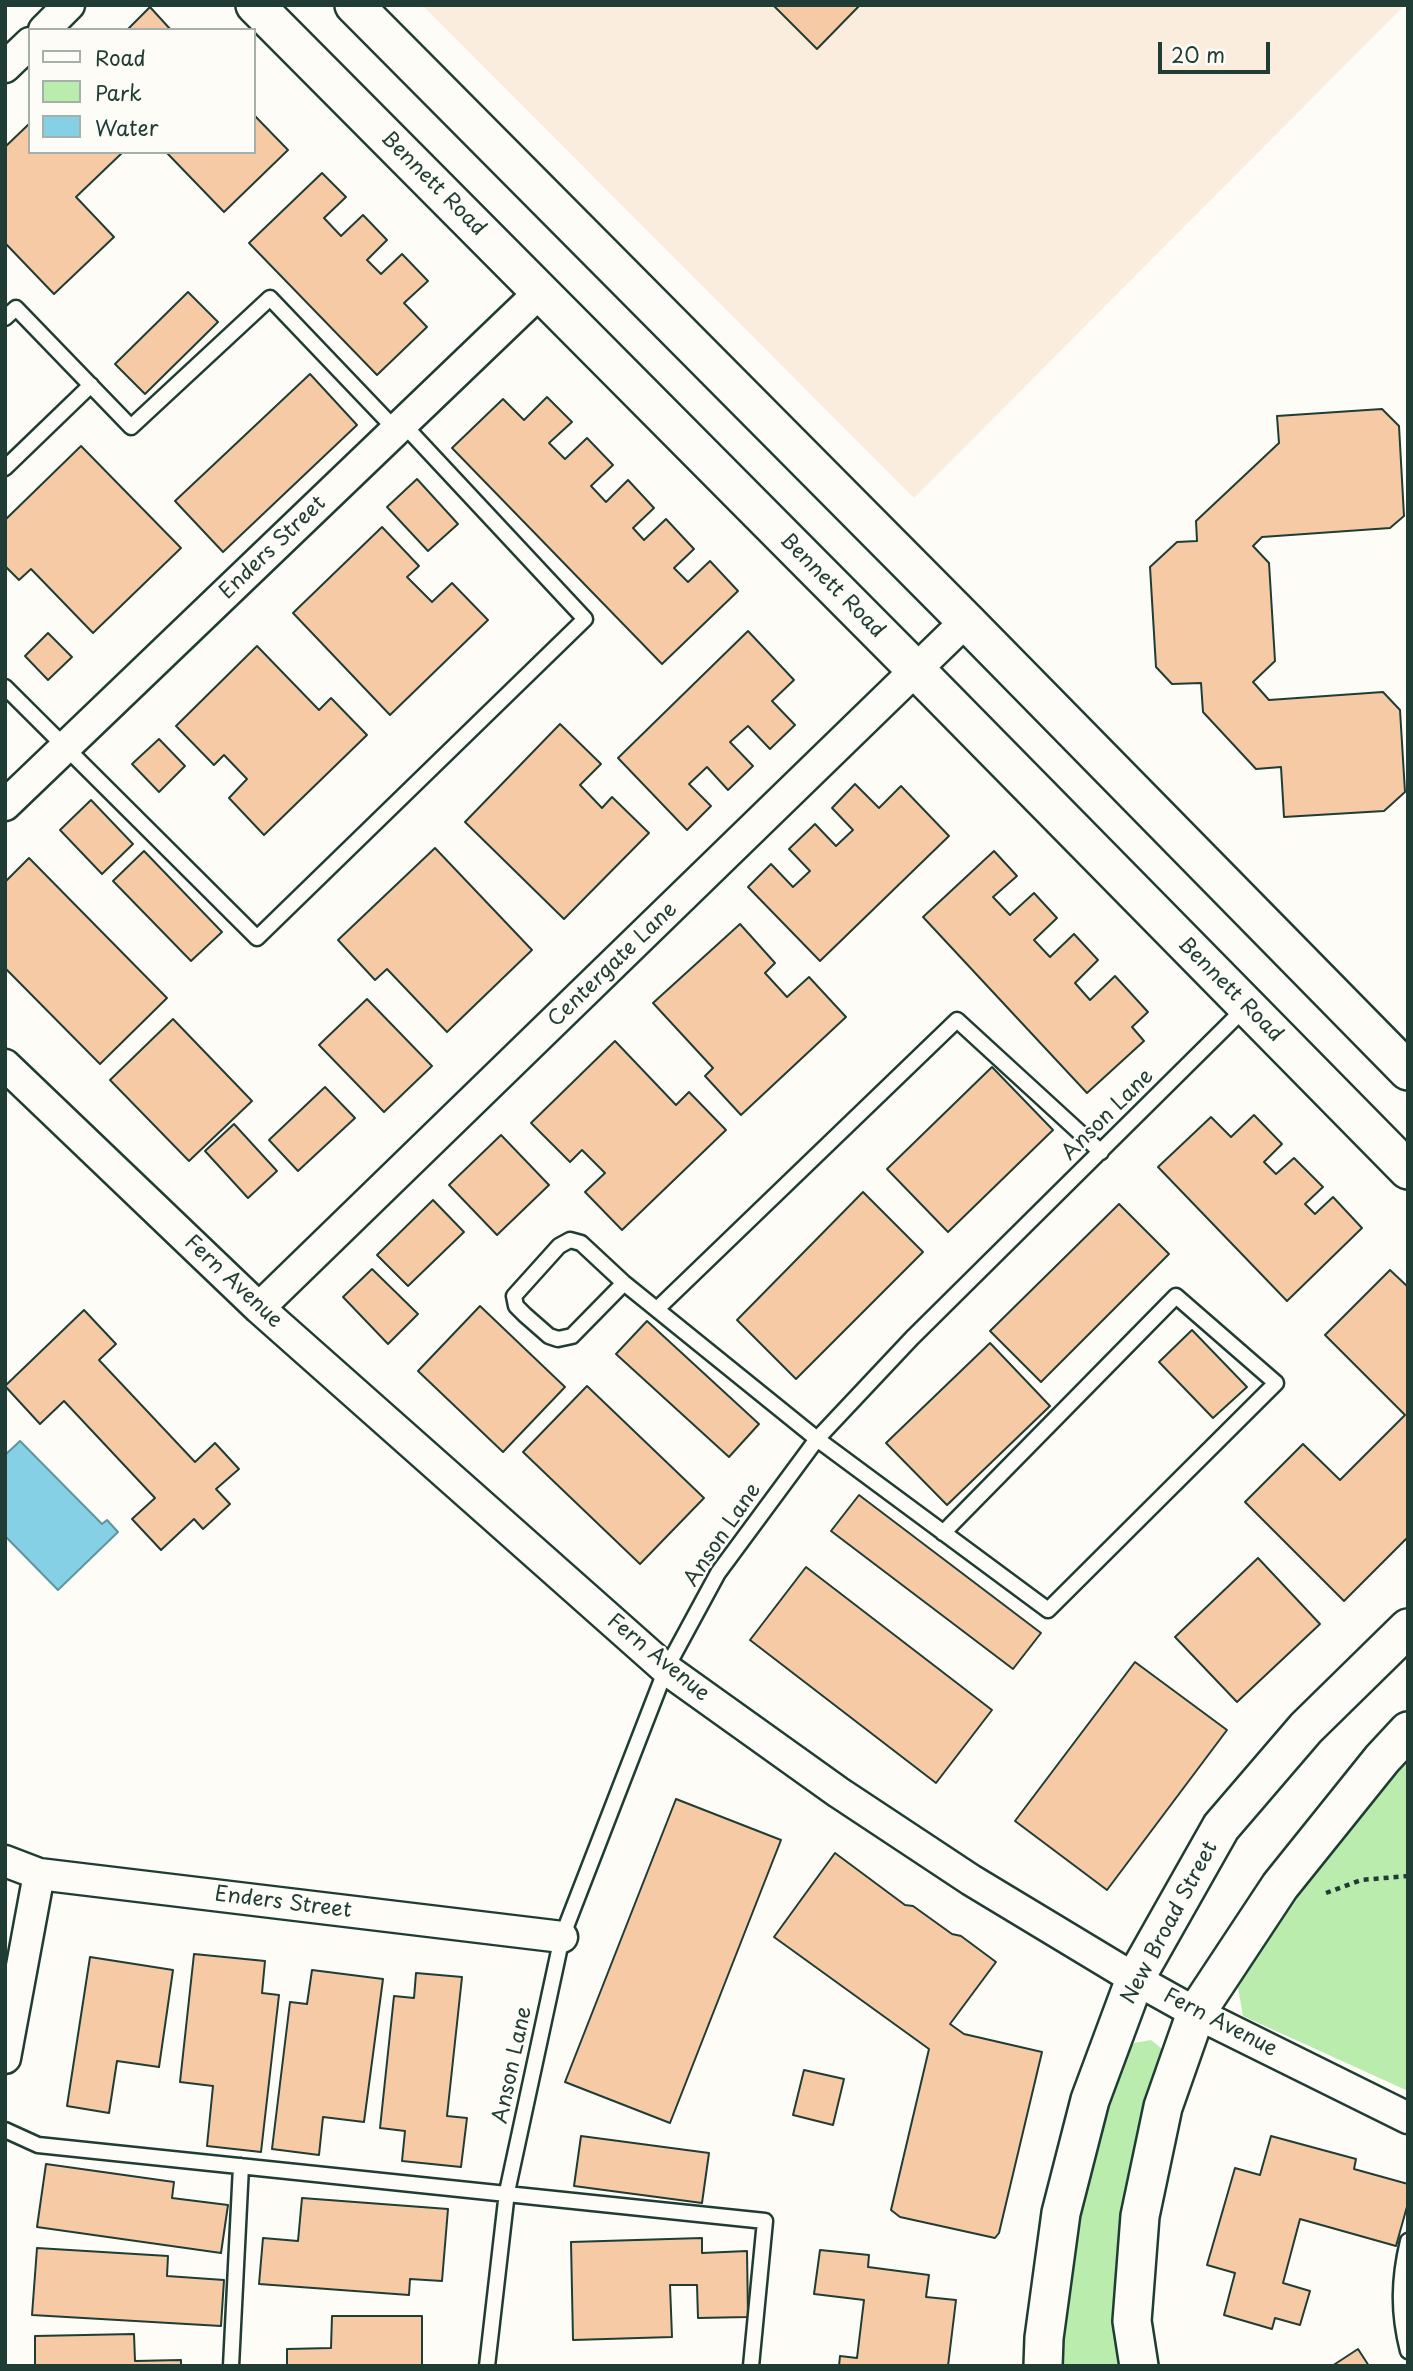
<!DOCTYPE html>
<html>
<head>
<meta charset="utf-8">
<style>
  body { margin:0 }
  #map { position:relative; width:1413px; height:2371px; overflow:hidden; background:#fdfcf7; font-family:"Playpen Sans",sans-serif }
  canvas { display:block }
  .frame { position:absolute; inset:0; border:7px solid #1f3d34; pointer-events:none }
  .legend { position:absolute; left:28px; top:28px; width:228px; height:126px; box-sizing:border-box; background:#fdfcf7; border:2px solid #a4b0a9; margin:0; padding:9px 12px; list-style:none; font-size:21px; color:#1f3d34 }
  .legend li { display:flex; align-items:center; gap:14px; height:35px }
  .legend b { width:35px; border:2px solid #a4b0a9 }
  .scale { position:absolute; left:1158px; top:42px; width:112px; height:32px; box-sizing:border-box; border:4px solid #1f3d34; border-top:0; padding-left:9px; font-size:21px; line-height:24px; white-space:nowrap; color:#1f3d34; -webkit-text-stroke:5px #fdfcf7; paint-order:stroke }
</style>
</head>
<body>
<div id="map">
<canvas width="1413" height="2371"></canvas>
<div class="frame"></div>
<ul class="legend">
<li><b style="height:9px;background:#fdfcf7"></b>Road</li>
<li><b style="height:19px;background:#b9ecad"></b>Park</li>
<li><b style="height:19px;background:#86d0e6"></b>Water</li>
</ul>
<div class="scale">20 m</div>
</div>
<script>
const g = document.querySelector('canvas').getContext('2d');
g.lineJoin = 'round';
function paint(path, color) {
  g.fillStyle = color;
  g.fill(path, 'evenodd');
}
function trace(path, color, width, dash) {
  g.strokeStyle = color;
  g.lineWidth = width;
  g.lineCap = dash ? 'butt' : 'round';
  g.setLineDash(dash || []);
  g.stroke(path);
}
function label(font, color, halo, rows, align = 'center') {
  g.font = font + ' "Playpen Sans",sans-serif';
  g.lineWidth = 5;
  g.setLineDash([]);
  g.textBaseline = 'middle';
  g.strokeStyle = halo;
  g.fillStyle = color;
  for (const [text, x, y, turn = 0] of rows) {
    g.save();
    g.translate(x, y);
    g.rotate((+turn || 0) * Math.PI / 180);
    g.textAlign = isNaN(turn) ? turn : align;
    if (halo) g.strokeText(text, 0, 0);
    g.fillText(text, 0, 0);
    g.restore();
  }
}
const built = new Path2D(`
  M422,5h983l-491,493z`);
const green = new Path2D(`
  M1408,1762v329l-165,-75 -6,-34 107,-154z
  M1151,2040l16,13 -42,313h-67l20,-137 43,-170 13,-16z`);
const water = new Path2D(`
  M20,1441l82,83 5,-4 11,12 -60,58 -53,-54v-81z`);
const building = new Path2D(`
  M773,5h87l-43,44z
  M150,7l21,23h-44z
  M254,115l34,35 -64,62 -58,-60h88z
  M30,123v29h93l-47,45 38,40 -60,57 -49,-51v-96z
  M322,173l24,24 -22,21 17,18 22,-21 24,25 -20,20 14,14 21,-20 26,27 -24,22 23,24 -50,48 -128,-132z
  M188,292l30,30 -73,72 -30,-30z
  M310,374l47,51 -134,127 -48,-51z
  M547,397l25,25 -23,21 16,16 22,-21 26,27 -22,21 15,16 22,-22 26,28 -21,20 11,12 22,-21 28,30 -20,19 14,14 22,-21 28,30 -76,73 -210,-216 51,-49 21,21z
  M1382,409l17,17 5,90 -14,12 -128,9 -9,9 16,17 6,98 -22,21 16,18 114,-8 17,18 5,82 -21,19 -100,6 -3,-50 -25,2 -53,-57 -2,-29 -29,1 -16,-17 -6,-100 27,-25 20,-1 -1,-20 83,-78 -2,-27z
  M81,446l100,102 -88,85 -62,-64 -12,11 -14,-14v-46z
  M417,479l41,45 -30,27 -41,-44z
  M382,527l37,39 -12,11 25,25 20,-19 36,37 -98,95 -97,-102z
  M748,631l46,49 -22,21 23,24 -25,24 -22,-23 -18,16 23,24 -25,24 -21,-23 -18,17 22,22 -24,24 -69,-72z
  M48,633l24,24 -24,23 -23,-24z
  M257,646l62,64 12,-12 36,37 -103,100 -35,-37 18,-19 -23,-24 -10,10 -38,-39z
  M560,724l41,40 -21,21 22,23 10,-11 37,36 -85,86 -99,-97z
  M159,739l26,27 -26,26 -27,-28z
  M855,784l24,24 22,-22 48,50 -129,125 -72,-74 23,-23 22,23 17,-16 -21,-22 26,-25 21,22 17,-16 -21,-22z
  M91,800l42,44 -31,30 -42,-44z
  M435,848l97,102 -85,82 -60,-63 -12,11 -37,-40z
  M144,851l78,81 -31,29 -78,-80z
  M994,851l23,25 -24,21 17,18 24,-22 23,25 -23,22 16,17 24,-23 24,26 -23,23 15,17 25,-24 33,36 -16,15 12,14 -57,52 -164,-176z
  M29,858l138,140 -67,66 -95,-96v-86z
  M740,924l35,39 -10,10 22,24 22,-20 37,40 -105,98 -36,-39 8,-8 -60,-65z
  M367,999l65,67 -48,46 -65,-67z
  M173,1019l79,82 -63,60 -79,-81z
  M615,1041l61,64 13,-13 37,38 -104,100 -37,-38 20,-19 -23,-23 -12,12 -39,-39z
  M992,1067l61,63 -105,102 -61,-63z
  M325,1087l30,31 -57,53 -29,-31z
  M1254,1115l28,29 -18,18 12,12 18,-16 29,29 -18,17 10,10 18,-17 29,31 -75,73 -129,-134 53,-50 20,20z
  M234,1124l43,47 -29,27 -43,-47z
  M501,1135l48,50 -52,50 -48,-50z
  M863,1192l60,60 -127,127 -59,-59z
  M433,1200l31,32 -56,54 -31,-31z
  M1119,1204l50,50 -128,128 -51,-51z
  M372,1269l46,45 -30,30 -45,-47z
  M1390,1270l18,17v250l-64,64 -99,-99 58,-58 37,36 65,-65 -80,-80z
  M480,1306l85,81 -62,65 -85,-81z
  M84,1310l32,34 -17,16 96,102 20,-19 24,26 -23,20 14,15 -27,25 -9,-10 -33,31 -29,-31 23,-21 -91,-97 -24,23 -35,-38z
  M647,1321l112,103 -30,33 -113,-103z
  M1192,1330l55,57 -34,31 -54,-56z
  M990,1343l60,63 -103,99 -61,-62z
  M587,1386l117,112 -64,66 -117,-112z
  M859,1495l182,138 -28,36 -182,-138z
  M1258,1558l62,66 -83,78 -62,-65z
  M806,1567l186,143 -56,73 -186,-143z
  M1135,1662l92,68 -120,160 -92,-69z
  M676,1799l105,41 -111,283 -105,-41z
  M835,1853l70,52 8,1 39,28 9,2 35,26 -46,62 14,10 78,18 -43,181 -4,5 -95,-21 -9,-7 38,-161 -155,-112z
  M194,1954l71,7 -3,32 17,2 -18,157 -54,-6 6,-60 -33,-4z
  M90,1957l83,13 -14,97 -42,-6 -8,52 -42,-7z
  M312,1970l71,9 -19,143 -41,-5 -4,38 -47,-6 18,-147 17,2z
  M416,1973l46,4 -15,139 20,2 -6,49 -59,-6 3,-30 -25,-3 14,-132 20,2z
  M804,2070l40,9 -11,46 -40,-10z
  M581,2136l128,17 -7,50 -128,-17z
  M1271,2136l85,23 -2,10 54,15v19l-12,43 -96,-27 -17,64 27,8 -10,34 -25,-7 -3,11 -48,-14 11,-42 -28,-8 28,-97 25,7z
  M46,2164l128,18 -2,16 56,7 -7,48 -184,-26z
  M302,2198l146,11 -6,72 -32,-2 -1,16 -150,-11 4,-46 35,3z
  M702,2238v15l45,-2 1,66 -50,1 -1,-33h-27l2,52 -99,3 -2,-98z
  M37,2248l131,8 -1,20 57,4 -3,46 -189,-11z
  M820,2250l49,5 -1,12 61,8 -3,22 30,3 -8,66h-109l1,-10 17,2 7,-58 -50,-6z
  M332,2316h90v50h-135v-17l44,-1z
  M134,2334l1,27 46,-1v6h-146v-30z
  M1358,2349l11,17h-37z`);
const path = new Path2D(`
  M1326,1893l35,-13 47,-4`);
const service = new Path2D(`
  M5,318l11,-10 115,119 139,-129 126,132
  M5,468l86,-83
  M5,687l252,251 328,-319 -182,-195
  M624,1283l-52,53 -14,3 -9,-3 -24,-21 -9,-9 -2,-10 45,-50 11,-6 11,3 43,40 193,156 231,171 228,-227 -100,-87 -233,237
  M657,1309l300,-289 144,132
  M5,2130l33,15 727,76 -14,145
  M1408,2241c-9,38 -10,71 0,110
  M231,2366l10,-200
  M487,2366l20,-174 55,-255 104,-268 52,-96 99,-134 95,-101 334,-331`);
const minor = new Path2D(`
  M44,30l25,-25
  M5,67l25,-24
  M5,805l535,-513
  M5,1065l254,243 407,361 172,123 133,88 164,99 61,34 212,105
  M259,1308l707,-687
  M5,1861l34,13 523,63
  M5,2058l34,-184`);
const tertiary = new Path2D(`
  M255,5l662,666 491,499
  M354,5l612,616 442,450
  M1043,2366l1,-28 17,-125 29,-113 45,-121 86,-152 85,-99 102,-100
  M1139,2366l-7,-45 8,-105 23,-109 33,-94 84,-127 102,-127 26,-28`);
const streetNames = [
  ["Bennett Road",433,184,45],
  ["Enders Street",273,548,-44],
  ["Bennett Road",832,586,45],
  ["Centergate Lane",613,965,-44],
  ["Bennett Road",1230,990,45],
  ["Anson Lane",1108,1115,-45],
  ["Fern Avenue",233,1282,43],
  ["Anson Lane",723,1535,-56],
  ["Fern Avenue",658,1658,39],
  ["Enders Street",283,1903,7],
  ["New Broad Street",1170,1923,-62],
  ["Fern Avenue",1220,2023,27],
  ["Anson Lane",513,2065,-78]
];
paint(built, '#fbedde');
paint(green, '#b9ecad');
paint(water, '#86d0e6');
trace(water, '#5d959f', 2);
paint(building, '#f6caa5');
trace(building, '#1f3d34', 2);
trace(service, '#1f3d34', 19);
trace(minor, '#1f3d34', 35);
trace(tertiary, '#1f3d34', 42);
trace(path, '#1f3d34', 4.5, [5, 5]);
trace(service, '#fdfcf7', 14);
trace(minor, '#fdfcf7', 30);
trace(tertiary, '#fdfcf7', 37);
label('21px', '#1f3d34', '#fdfcf7', streetNames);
</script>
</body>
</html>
